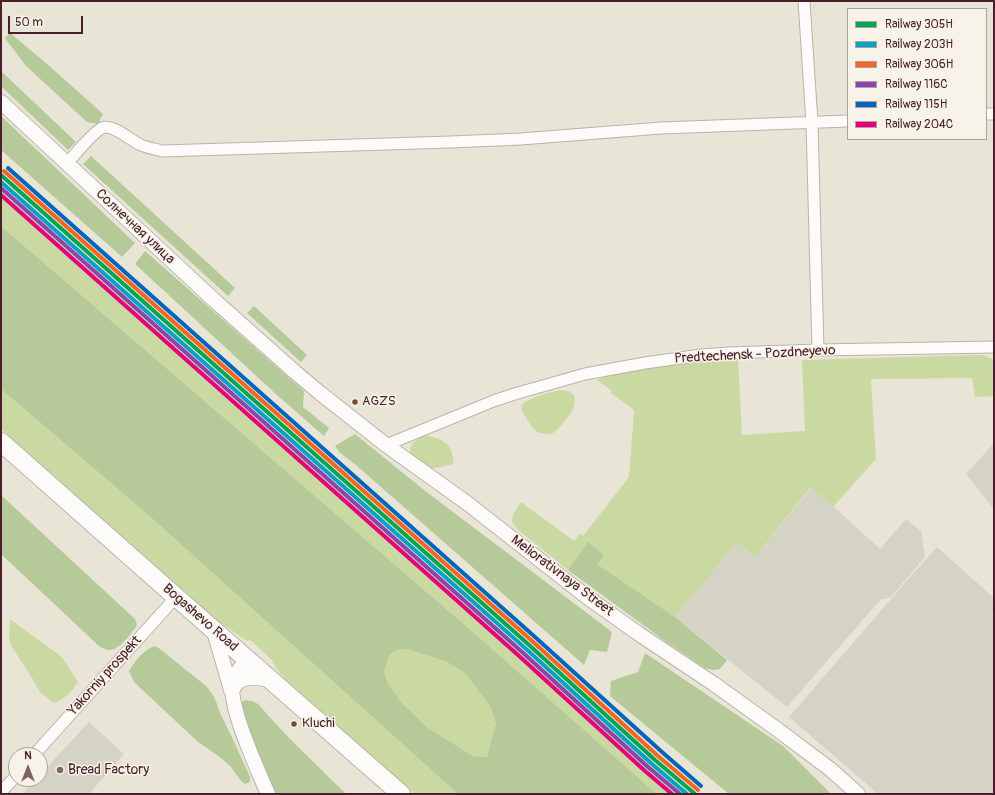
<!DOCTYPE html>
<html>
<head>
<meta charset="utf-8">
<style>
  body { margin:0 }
  #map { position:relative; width:995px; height:795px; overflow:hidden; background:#e8e5d7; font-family:Pangolin,sans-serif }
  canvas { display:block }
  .frame { position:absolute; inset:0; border:2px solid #4a1f2b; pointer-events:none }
  .legend { position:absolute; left:847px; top:8px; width:140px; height:132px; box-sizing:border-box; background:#f7f3e8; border:1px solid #b29e9c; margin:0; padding:5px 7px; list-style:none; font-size:12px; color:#4a1f2b }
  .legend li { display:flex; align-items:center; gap:8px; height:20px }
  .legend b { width:20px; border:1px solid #b29e9c }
  .north { position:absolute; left:8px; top:747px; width:40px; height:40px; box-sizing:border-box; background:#f7f3e8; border:1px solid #b29e9c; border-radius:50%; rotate:0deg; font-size:11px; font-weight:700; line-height:16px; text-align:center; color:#4a1f2b }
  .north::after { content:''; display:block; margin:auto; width:14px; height:18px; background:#816467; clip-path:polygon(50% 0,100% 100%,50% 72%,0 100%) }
  .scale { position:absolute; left:8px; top:16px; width:75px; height:18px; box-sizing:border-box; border:2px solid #4a1f2b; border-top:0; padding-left:5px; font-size:12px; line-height:14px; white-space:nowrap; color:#4a1f2b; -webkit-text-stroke:3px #f7f3e8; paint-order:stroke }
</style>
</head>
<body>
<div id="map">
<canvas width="995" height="795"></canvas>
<div class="frame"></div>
<ul class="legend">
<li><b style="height:5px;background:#00a651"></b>Railway 305Н</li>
<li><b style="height:5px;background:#04a2c6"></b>Railway 203Н</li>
<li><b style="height:5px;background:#f26522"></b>Railway 306Н</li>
<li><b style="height:5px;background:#8e44ad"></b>Railway 116С</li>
<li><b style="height:5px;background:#0065bd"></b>Railway 115Н</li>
<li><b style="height:5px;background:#e5007d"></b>Railway 204С</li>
</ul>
<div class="north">N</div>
<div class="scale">50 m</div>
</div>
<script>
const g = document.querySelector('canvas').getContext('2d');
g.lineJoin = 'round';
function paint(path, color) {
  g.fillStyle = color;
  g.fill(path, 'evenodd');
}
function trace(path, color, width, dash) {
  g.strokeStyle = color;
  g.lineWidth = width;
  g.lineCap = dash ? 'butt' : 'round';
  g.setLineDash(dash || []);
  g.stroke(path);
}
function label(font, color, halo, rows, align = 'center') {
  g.font = font + ' Pangolin,sans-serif';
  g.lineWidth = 3;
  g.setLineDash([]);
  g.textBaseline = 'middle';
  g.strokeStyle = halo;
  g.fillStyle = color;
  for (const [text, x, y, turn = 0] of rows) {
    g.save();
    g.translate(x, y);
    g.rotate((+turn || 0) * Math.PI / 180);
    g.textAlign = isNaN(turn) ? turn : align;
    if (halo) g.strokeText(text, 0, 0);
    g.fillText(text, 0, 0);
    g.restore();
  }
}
const industrial = new Path2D(`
  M994,443v66l-28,-35z
  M812,487l68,62 26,-30 15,12 4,26 -35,41 -9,1 -94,108 -112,-90 62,-74 18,14z
  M937,547l57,51v14l-2,3 2,2v177h-116l-89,-77 122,-141z
  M89,722l35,32 -35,40h-66l13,-15h4v-4z`);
const green = new Path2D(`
  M1,187l684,607h-28l-199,-175 -457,-393z
  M976,355c8,0 13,1 18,6v34l-1,1 -18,1 -3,-19 -101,1 5,80 -43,48 -22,-20 -56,70 -18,-14 -62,74 -78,-53 -9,-21 -20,27 -50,-40 -6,-8 1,-8 8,-12 53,39 6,-8 3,3 46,-59 5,-67 -23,-17 1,-2 -15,-11 10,-5 68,-14 13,2 50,-5 4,77 63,-4 -3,-71z
  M1,389l145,124 312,281h-43l-128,-113 -5,-5 -10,-14 1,-1 -23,-21 -3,1 -29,-20 -105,-92 -112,-100z
  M563,390l6,1 5,4c2,12 -1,16 -8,25 -4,4 -8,10 -13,13 -5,2 -14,1 -18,-3 -3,-2 -12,-17 -13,-20 -1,-3 -1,-4 1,-6 7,-7 31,-13 40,-14z
  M426,435c14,4 23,6 27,21 1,4 1,6 -2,9 -7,1 -15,4 -22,3 -4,-1 -7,-4 -10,-6 -16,-11 -7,-22 7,-27z
  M10,619l52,38 16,25c-7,10 -13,17 -24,21l-14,-11 -8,-14 -20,-31 -3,-8z
  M406,649l39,12 20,12 25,33 6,18 -8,33 -15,-1 -46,-29 -27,-26 -12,-18 -4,-11 5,-17 8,-5z`);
const forest = new Path2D(`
  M10,33l36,30 57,51 -5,10 -11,-2 -61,-56 -21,-28z
  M1,71l75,71 -8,8 -67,-64z
  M1,116l134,127 -13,14 -121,-107z
  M91,156l144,132 -7,8 -145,-132z
  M1,226l457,393 199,175h-199l-312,-281 -145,-124zM406,649l39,12 20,12 25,33 6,18 -9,33 -14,-1 -46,-29 -27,-26 -12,-18 -4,-11 5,-17 8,-5z
  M145,251l159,140 -1,16 26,21 -5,8 -46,-40 -143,-132z
  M254,306l53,49 -6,7 -54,-49z
  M355,434l69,56 188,142 -5,20 -17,-2 -6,15 -228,-200 -16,-12 -5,-7z
  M1,495l134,124 2,6c-4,7 -18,25 -27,25 -3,0 -7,-2 -10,-3l-99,-93z
  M588,542l16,13 -7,9 78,53 52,43 -7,9 -7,1 -8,-2 -40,-27 -97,-71z
  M155,646l5,3 46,37c11,12 10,18 16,31 10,20 19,40 28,60v5l-5,2 -4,-3 -10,-14 -10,-9 -24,-17 -63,-59 -5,-11c6,-10 14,-21 26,-25z
  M645,653l138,93 48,48h-102l-119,-98 1,-15 27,-9z
  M245,700l7,1 6,3 29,32 59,58h-70l-37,-85 1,-5z`);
const minor = new Path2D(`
  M804,1l8,122 6,227
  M986,114h8
  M67,163c8,-8 26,-31 35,-35 11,-5 29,13 39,17 7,3 14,4 21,6l289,-9 70,-3 140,-11 187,-7
  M386,445l110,-45 22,-7 67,-19 60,-11 56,-8 28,-2 89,-3 176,-3
  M34,755l142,-158
  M1,792l15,-16`);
const tertiary = new Path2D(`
  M1,102l213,198 81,72 25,21 66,52 81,58 120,94 52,37 75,50 64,46 52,39 28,25
  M214,631l17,59
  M247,659c-4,6 -12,15 -14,20 -7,23 25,91 35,115
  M232,691c1,-2 3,-6 5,-8 8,-8 24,-5 34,-3`);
const primary = new Path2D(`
  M1,442l175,155 225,197`);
const rail1 = new Path2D(`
  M1,175l527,469 127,116 40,34`);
const rail2 = new Path2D(`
  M1,182l524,466 127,116 35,30`);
const rail3 = new Path2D(`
  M4,171l527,469 127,116 40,34`);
const rail4 = new Path2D(`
  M1,188l520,463 127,116 32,27`);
const rail5 = new Path2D(`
  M8,168l527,469 127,115 39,34`);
const rail6 = new Path2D(`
  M1,195l517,460 127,116 27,23`);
const markers = [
  [355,402,3.5,"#7a4b2a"],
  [294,724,3.5,"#7a4b2a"],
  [60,770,4,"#816467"]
];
const busNames = [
  ["AGZS",362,402],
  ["Kluchi",302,724]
];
const streetNames = [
  ["Солнечная улица",135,227,43],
  ["Predtechensk - Pozdneyevo",755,355,-3],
  ["Meliorativnaya Street",562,576,37],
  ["Bogashevo Road",200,618,41],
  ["Yakorniy prospekt",105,676,-48]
];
const poiNames = [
  ["Bread Factory",68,770]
];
paint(industrial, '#d5d3c6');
paint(green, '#cad9a1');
paint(forest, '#b6c999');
trace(minor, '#b9b3ac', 13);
trace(tertiary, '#b9b3ac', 16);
trace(primary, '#b9b3ac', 20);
trace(minor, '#fcfbf9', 11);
trace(tertiary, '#fcfbf9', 14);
trace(primary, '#fcfbf9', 18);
trace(rail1, '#00a651', 4);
trace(rail2, '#04a2c6', 4);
trace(rail3, '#f26522', 4);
trace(rail4, '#8e44ad', 4);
trace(rail5, '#0065bd', 4);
trace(rail6, '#e5007d', 4);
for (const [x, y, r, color] of markers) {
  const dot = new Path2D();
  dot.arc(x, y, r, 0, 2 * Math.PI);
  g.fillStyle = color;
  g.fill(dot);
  trace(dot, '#f7f3e8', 1.5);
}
label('13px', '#4a1f2b', '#f7f3e8', busNames, 'left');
label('14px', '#4a1f2b', '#f7f3e8', streetNames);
label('14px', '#4a1f2b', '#f7f3e8', poiNames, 'left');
</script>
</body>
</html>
